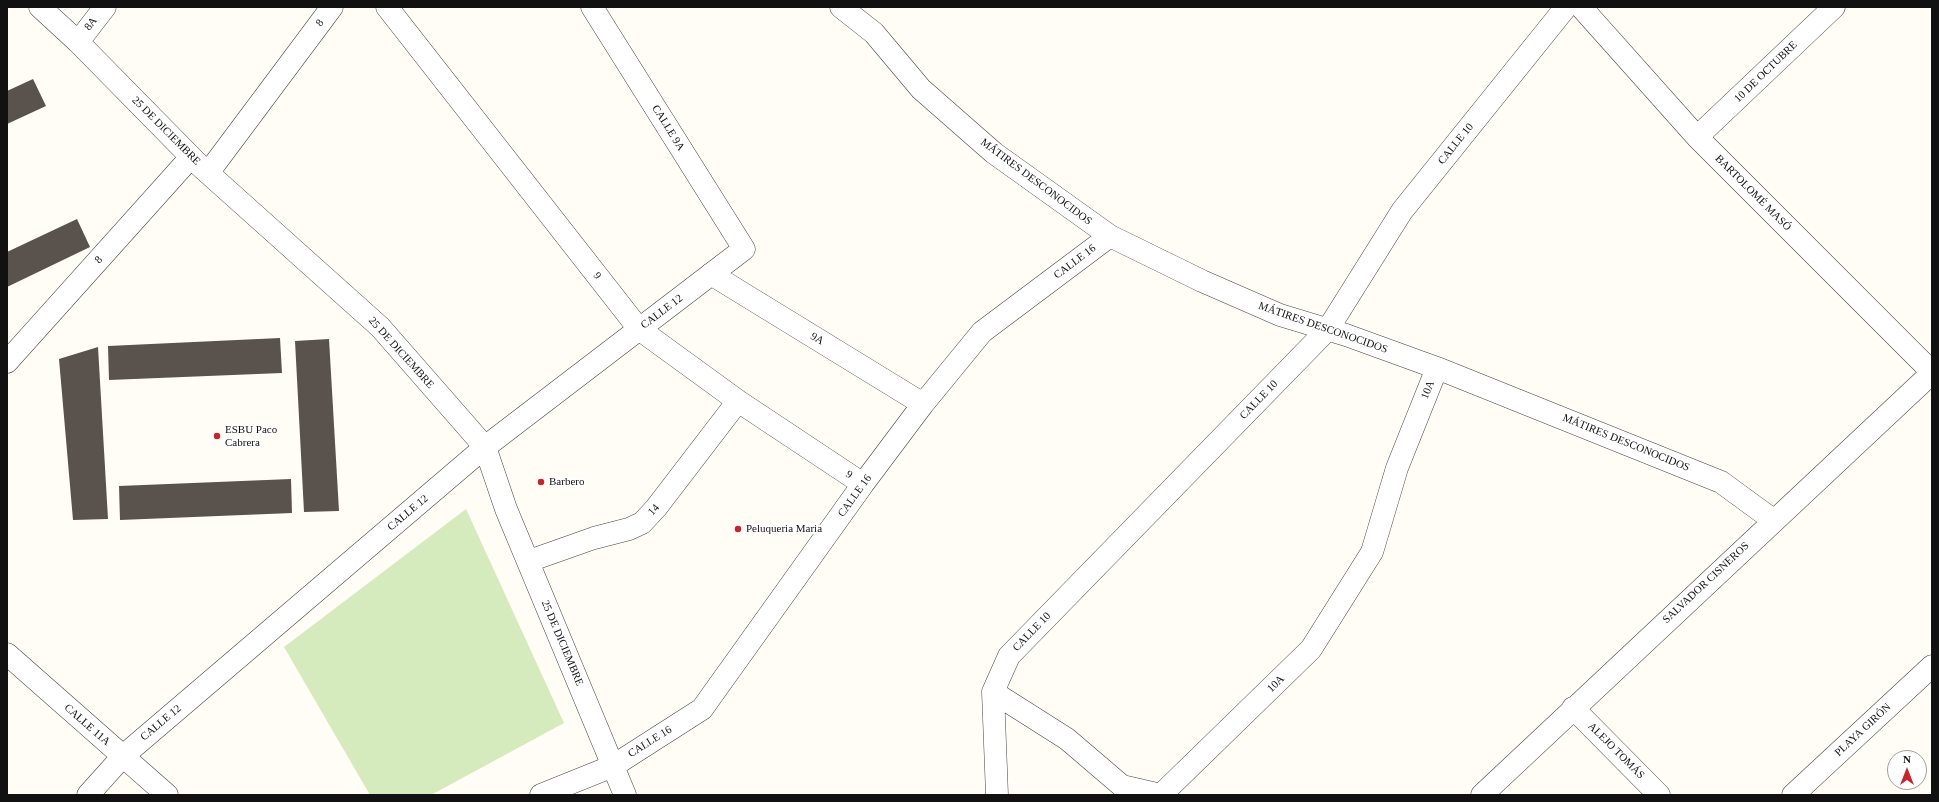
<!DOCTYPE html>
<html>
<head>
<meta charset="utf-8">
<style>
  body { margin:0 }
  #map { position:relative; width:1939px; height:802px; overflow:hidden; background:#fffdf5; font-family:Georgia,serif }
  canvas { display:block }
  .frame { position:absolute; inset:0; border:8px solid #111; pointer-events:none }
  .north { position:absolute; left:1887px; top:750px; width:40px; height:40px; box-sizing:border-box; background:#fff; border:1px solid #a0a0a0; border-radius:50%; rotate:0deg; font-size:11px; font-weight:700; line-height:16px; text-align:center; color:#111 }
  .north::after { content:''; display:block; margin:auto; width:14px; height:18px; background:#c4262e; clip-path:polygon(50% 0,100% 100%,50% 72%,0 100%) }
</style>
</head>
<body>
<div id="map">
<canvas width="1939" height="802"></canvas>
<div class="frame"></div>
<div class="north">N</div>
</div>
<script>
const g = document.querySelector('canvas').getContext('2d');
g.lineJoin = 'round';
function paint(path, color) {
  g.fillStyle = color;
  g.fill(path, 'evenodd');
}
function trace(path, color, width, dash) {
  g.strokeStyle = color;
  g.lineWidth = width;
  g.lineCap = dash ? 'butt' : 'round';
  g.setLineDash(dash || []);
  g.stroke(path);
}
function label(font, color, halo, rows, align = 'center') {
  g.font = font + ' Georgia,serif';
  g.lineWidth = 4;
  g.setLineDash([]);
  g.textBaseline = 'middle';
  g.strokeStyle = halo;
  g.fillStyle = color;
  for (const [text, x, y, turn = 0] of rows) {
    g.save();
    g.translate(x, y);
    g.rotate((+turn || 0) * Math.PI / 180);
    g.textAlign = isNaN(turn) ? turn : align;
    if (halo) g.strokeText(text, 0, 0);
    g.fillText(text, 0, 0);
    g.restore();
  }
}
const green = new Path2D(`
  M466,509l98,214 -133,72h-61l-86,-148z`);
const building = new Path2D(`
  M33,79l13,27 -39,18v-33z
  M77,219l13,28 -83,40v-35z
  M280,338l2,35 -173,7 -1,-34z
  M329,339l10,172 -35,1 -9,-171z
  M98,347l10,172 -35,1 -14,-161z
  M291,479l1,34 -172,7 -1,-34z`);
const street = new Path2D(`
  M40,7l38,35 120,122 182,163 105,120 21,62 119,286
  M387,7l252,322 99,72 125,83
  M841,7l33,26 47,56 73,64 116,83 92,45 78,34 66,20 91,33 284,114 52,38
  M1581,7l116,130 235,235
  M78,42l27,-35
  M1697,137l137,-130
  M208,173l124,-166
  M711,274l212,130
  M7,362l184,-205
  M529,561l65,-23 35,-9 13,-6 14,-15 82,-107
  M7,654l160,141
  M993,692l74,47 55,47 39,9 150,-146 61,-97 25,-84 40,-100
  M1573,708l86,87
  M88,795l35,-39 362,-309 259,-198 -152,-242
  M541,795l72,-29 89,-57 161,-225 60,-80 59,-72 128,-96
  M997,795l-4,-103 16,-36 319,-327 74,-118 164,-204
  M1482,795l450,-422
  M1793,795l139,-129`);
const markers = [
  [217,436,4,"#c4262e"],
  [541,482,4,"#c4262e"],
  [738,529,4,"#c4262e"]
];
const streetNames = [
  ["8",320,23,-53],
  ["8A",91,24,-52],
  ["10 DE OCTUBRE",1766,72,-44],
  ["CALLE 9A",668,128,58],
  ["25 DE DICIEMBRE",166,131,45],
  ["CALLE 10",1456,144,-51],
  ["MÁTIRES DESCONOCIDOS",1036,182,37],
  ["BARTOLOMÉ MASÓ",1753,193,45],
  ["8",99,260,-48],
  ["CALLE 16",1075,262,-37],
  ["9",597,276,52],
  ["CALLE 12",662,312,-37],
  ["MÁTIRES DESCONOCIDOS",1323,328,19],
  ["9A",817,339,31],
  ["25 DE DICIEMBRE",401,353,48],
  ["10A",1428,390,-68],
  ["CALLE 10",1259,400,-46],
  ["MÁTIRES DESCONOCIDOS",1626,443,22],
  ["9",849,475,34],
  ["CALLE 16",855,496,-54],
  ["14",654,510,-49],
  ["CALLE 12",408,513,-40],
  ["SALVADOR CISNEROS",1706,583,-43],
  ["CALLE 10",1032,632,-46],
  ["25 DE DICIEMBRE",562,643,67],
  ["10A",1276,684,-44],
  ["CALLE 12",161,723,-40],
  ["CALLE 11A",87,725,41],
  ["PLAYA GIRÓN",1863,730,-43],
  ["CALLE 16",650,742,-32],
  ["ALEJO TOMÁS",1616,751,45]
];
const poiNames = [
  ["ESBU Paco",225,430],
  ["Cabrera",225,443],
  ["Barbero",549,482],
  ["Peluqueria Maria",746,529]
];
paint(green, '#d5ebbd');
paint(building, '#5a524d');
trace(street, '#444', 23);
trace(street, '#fff', 22);
for (const [x, y, r, color] of markers) {
  const dot = new Path2D();
  dot.arc(x, y, r, 0, 2 * Math.PI);
  g.fillStyle = color;
  g.fill(dot);
  trace(dot, '#fff', 1.5);
}
label('11px', '#111', '#fff', streetNames);
label('11px', '#111', '#fff', poiNames, 'left');
</script>
</body>
</html>
